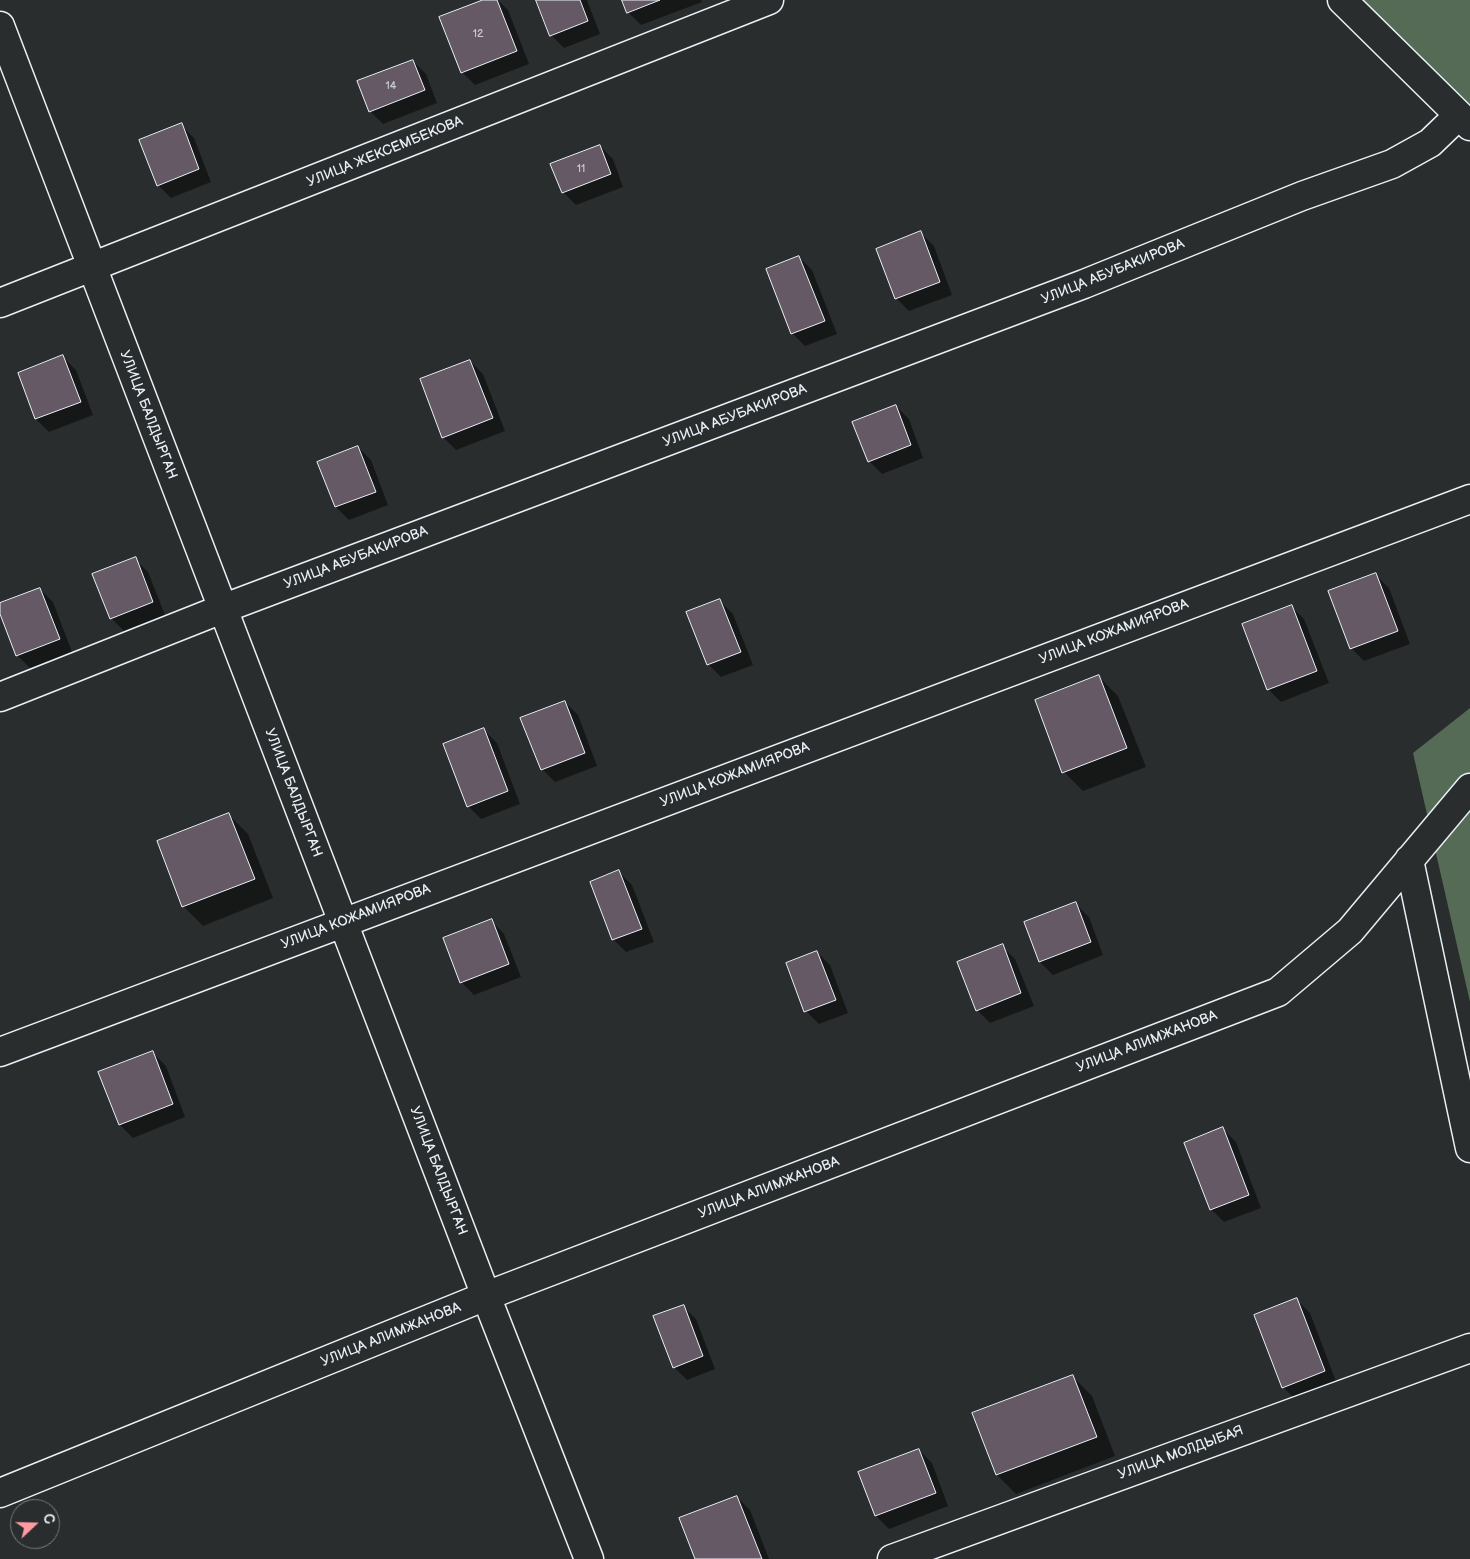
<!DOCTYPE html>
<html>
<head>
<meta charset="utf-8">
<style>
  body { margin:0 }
  #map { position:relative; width:1470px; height:1559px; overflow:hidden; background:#2a2d2e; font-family:"Balsamiq Sans",sans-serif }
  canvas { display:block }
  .north { position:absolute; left:10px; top:1499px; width:50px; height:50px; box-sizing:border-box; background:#2a2d2e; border:1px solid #767b7f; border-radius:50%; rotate:69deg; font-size:14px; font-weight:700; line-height:20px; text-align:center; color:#e8f1f8 }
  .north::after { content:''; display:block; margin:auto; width:18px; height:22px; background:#ff9aa2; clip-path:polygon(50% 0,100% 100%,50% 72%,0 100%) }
</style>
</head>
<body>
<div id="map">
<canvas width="1470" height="1559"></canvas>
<div class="north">С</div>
</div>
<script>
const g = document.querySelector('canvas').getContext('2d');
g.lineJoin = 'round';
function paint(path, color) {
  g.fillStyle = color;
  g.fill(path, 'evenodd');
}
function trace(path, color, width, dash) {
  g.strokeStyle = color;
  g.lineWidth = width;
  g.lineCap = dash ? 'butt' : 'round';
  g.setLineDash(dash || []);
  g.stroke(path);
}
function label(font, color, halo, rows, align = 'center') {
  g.font = font + ' "Balsamiq Sans",sans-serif';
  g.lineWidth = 5;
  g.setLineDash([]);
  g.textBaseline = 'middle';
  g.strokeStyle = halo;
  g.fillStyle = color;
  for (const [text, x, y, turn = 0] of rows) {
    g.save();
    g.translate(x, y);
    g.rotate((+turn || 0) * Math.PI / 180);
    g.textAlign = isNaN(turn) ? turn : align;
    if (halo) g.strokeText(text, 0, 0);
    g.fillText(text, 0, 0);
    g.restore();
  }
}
const green = new Path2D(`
  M1344,0h126v118z
  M1470,708v294l-57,-249z`);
const shadow = new Path2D(`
  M486,0h12l10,10 21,54 -54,21 -13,-13z
  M538,0h49l13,34 -36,14 -13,-13z
  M623,0h78l1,2 -61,23 -13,-13z
  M413,61l13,13 11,29 -54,21 -13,-13z
  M181,125l13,13 17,44 -40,16 -13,-13z
  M600,146l13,13 10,28 -47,18 -13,-13z
  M921,233l13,13 18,49 -43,16 -13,-13z
  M799,257l13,13 25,64 -32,12 -13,-13z
  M63,357l13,13 17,45 -44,17 -13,-13 -17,-46z
  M470,361l13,13 22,57 -49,19 -13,-13z
  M896,406l13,13 14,39 -41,16 -13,-13z
  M358,447l13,13 17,45 -39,15 -13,-13 -17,-45z
  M135,559l13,13 17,43 -41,16 -13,-13z
  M1376,575l13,13 21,56 -46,17 -13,-13z
  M40,589l13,13 19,50 -42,16 -13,-13 -17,-45v-6z
  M720,601l13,13 20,51 -32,12 -13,-13z
  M1291,606l13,13 25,64 -48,19 -13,-13z
  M1099,677l19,19 28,71 -63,24 -19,-19z
  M565,702l13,13 19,51 -42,16 -13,-13z
  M484,730l13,13 23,61 -39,15 -13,-13z
  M229,815l19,19 25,64 -70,28 -20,-20z
  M619,872l13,13 22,57 -28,10 -13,-13z
  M1076,904l13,13 14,38 -50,20 -13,-13 -15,-39z
  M492,921l12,13 17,43 -47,18 -13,-13z
  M1002,946l13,13 19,47 -44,17 -13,-13z
  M817,952l13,13 18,48 -29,11 -13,-13z
  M153,1053l13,13 19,51 -52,21 -13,-13z
  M1223,1129l13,13 25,66 -37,14 -13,-13z
  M1297,1300l13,13 27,71 -41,16 -13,-13z
  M683,1306l13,13 19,50 -28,11 -13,-13z
  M1072,1376l20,20 23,60 -99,38 -19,-19z
  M919,1450l13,13 16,43 -59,23 -13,-13 -16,-43z
  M737,1497l13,13 19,49h-73z`);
const building = new Path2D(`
  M483,0h14l20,51 -56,22 -22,-56z
  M536,0h44l8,21 -38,15z
  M622,0h38l-33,13z
  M413,60l12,30 -56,22 -12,-31z
  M182,123l17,46 -42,17 -18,-46z
  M600,145l11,29 -49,19 -12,-29z
  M921,231l19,51 -45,17 -19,-50z
  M799,256l26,65 -34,13 -25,-65z
  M63,355l18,47 -46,17 -17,-46z
  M470,360l23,58 -51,20 -22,-59z
  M896,405l15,40 -43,17 -16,-40z
  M358,446l18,46 -41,15 -18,-45z
  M136,557l17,45 -43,17 -18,-45z
  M1376,573l22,58 -48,18 -22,-58z
  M40,588l20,51 -44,17 -16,-42v-11z
  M720,599l21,53 -34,13 -21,-53z
  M1292,605l25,66 -50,19 -25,-66z
  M1099,675l28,73 -65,25 -27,-73z
  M565,701l20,52 -44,17 -21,-52z
  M484,728l24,63 -41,16 -24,-63z
  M229,813l26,66 -73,28 -25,-66z
  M619,870l23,59 -30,11 -22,-58z
  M1076,902l15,40 -52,20 -15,-40z
  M492,919l17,45 -49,19 -17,-45z
  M1003,944l18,49 -45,18 -19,-49z
  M817,951l19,49 -32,12 -18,-49z
  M153,1051l20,53 -54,21 -21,-53z
  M1223,1127l26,68 -39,15 -26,-67z
  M1297,1298l28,73 -43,17 -28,-73z
  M684,1305l19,51 -30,12 -20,-52z
  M1073,1375l24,62 -101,38 -24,-62z
  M919,1449l17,44 -61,23 -17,-44z
  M737,1496l25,63h-67l-16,-41z`);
const minor = new Path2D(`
  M1342,0l128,126
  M0,26l486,1270 103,263
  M0,303l769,-303
  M0,697l222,-88 862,-325 218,-88 90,-32 38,-21 28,-27
  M0,1052l1470,-553
  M892,1559l578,-211`);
const tertiary = new Path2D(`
  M1409,860l61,288
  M0,1493l486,-197 792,-304 72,-61 120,-143`);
const numberNames = [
  ["12",478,34],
  ["14",391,86],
  ["11",581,169]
];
const streetNames = [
  ["УЛИЦА ЖЕКСЕМБЕКОВА",385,152,-22],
  ["УЛИЦА АБУБАКИРОВА",1113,272,-22],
  ["УЛИЦА БАЛДЫРГАН",148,415,69],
  ["УЛИЦА АБУБАКИРОВА",735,416,-21],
  ["УЛИЦА АБУБАКИРОВА",356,558,-21],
  ["УЛИЦА КОЖАМИЯРОВА",1114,632,-21],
  ["УЛИЦА КОЖАМИЯРОВА",735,775,-21],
  ["УЛИЦА БАЛДЫРГАН",293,793,69],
  ["УЛИЦА КОЖАМИЯРОВА",356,917,-21],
  ["УЛИЦА АЛИМЖАНОВА",1147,1042,-21],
  ["УЛИЦА БАЛДЫРГАН",438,1171,69],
  ["УЛИЦА АЛИМЖАНОВА",769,1188,-21],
  ["УЛИЦА АЛИМЖАНОВА",391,1335,-22],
  ["УЛИЦА МОЛДЫБАЯ",1181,1453,-20]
];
paint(green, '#556b56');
paint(shadow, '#0007');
paint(building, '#665966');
trace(building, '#e8f1f8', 1);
trace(minor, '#e8f1f8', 31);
trace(tertiary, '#e8f1f8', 31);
trace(minor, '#2a2d2e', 28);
trace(tertiary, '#2a2d2e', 28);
label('11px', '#c8cbd4', null, numberNames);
label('14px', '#e8f1f8', '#2a2d2e', streetNames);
</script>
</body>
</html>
